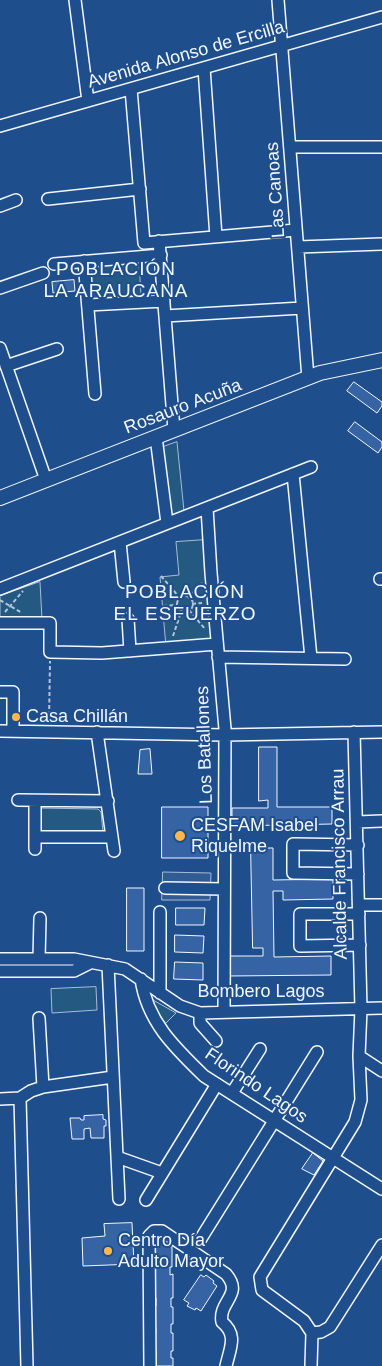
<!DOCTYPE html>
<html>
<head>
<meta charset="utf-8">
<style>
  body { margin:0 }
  canvas { display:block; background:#1f4e8c }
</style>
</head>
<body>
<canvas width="382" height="1366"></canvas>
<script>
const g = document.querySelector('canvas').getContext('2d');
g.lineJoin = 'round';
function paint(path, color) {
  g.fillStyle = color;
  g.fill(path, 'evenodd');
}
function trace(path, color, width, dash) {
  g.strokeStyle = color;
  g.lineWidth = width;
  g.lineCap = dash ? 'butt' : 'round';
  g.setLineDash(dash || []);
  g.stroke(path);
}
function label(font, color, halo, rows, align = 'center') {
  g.font = font + ' Arial,sans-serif';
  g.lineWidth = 4;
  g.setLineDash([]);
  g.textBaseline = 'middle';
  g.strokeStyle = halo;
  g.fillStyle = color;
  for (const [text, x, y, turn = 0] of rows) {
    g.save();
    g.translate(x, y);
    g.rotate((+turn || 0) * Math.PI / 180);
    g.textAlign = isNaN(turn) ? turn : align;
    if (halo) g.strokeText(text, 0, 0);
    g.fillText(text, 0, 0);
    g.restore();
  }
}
const green = new Path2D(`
  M139,263l2,32 -50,4 -2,-32z
  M177,442l7,69 -13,5 -8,-69z
  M205,540l9,102 -48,5 -6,-70 19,-2 -3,-33z
  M40,582l2,37 -42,1v-24z
  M40,808l58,1 3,3 2,20 -63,1z
  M96,987l1,23 -45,3 -1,-24z
  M153,1000l23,13 -11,11 -13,-23z`);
const parking = new Path2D(`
  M163,872l48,1 -1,27h-48z`);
const building = new Path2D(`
  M74,280l1,11 -22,2 -1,-11z
  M354,382l28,20v4l-5,7 -30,-22z
  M355,422l27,20v5l-4,6 -30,-22z
  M259,747h18v60h55v17l-100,2v-18h36v-8l-9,1z
  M150,749l2,25h-14l2,-24z
  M162,807h46v51h-46z
  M251,848h22v32l60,-1v20l-50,1v-9h-10l1,66 57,-1v19l-103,1v-20h35v-8h-10z
  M127,888h17v63h-17z
  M176,908h29l-1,17h-28z
  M175,935l29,1 -1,17 -28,-1z
  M175,962l28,1v17l-29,-1z
  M103,1115v4l3,1v6h-2v12h-13l-1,-10 -6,1v10h-12l-2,-21h10l1,2h3v-4z
  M313,1153l10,8 -9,14 -12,-6z
  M132,1223l2,41 -51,2 -1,-28 23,-2 -1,-12z
  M156,1239h10l1,4h5v24h-2v8l3,-1v24h-2v9h2v17h-2v9h2v18h-2v7h2v8h-19v-8h2v-7h-2v-18h2l-2,-27h2v-8h-3v-56h3z
  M201,1275l3,2 2,-2 8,6 -1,2 4,3 -16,25 -5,-3 -1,2 -8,-4 2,-3 -5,-3z`);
const path = new Path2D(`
  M161,576l19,22
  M177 604a8 8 0 1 1 16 0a8 8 0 1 1-16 0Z
  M188,598l14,-15
  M0,600l22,13
  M192,604l10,-1
  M163,606l14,-1
  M189,610l16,19
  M5,612l18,-21
  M173,636l8,-24
  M49,722l1,-61`);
const minor = new Path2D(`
  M75,0l13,101
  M278,0l30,378
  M204,68l12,169
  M131,89l13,154 152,-13
  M0,126l382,-109
  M290,147h92
  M48,199l92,-10
  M0,206l16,-6
  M159,241l15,189
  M298,247l84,-3
  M84,261l11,133
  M54,264l107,-9
  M0,288l43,-15
  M88,305l76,-4
  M165,316l137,-8
  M0,348l46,132
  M6,366l51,-17
  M156,437l11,86
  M293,474l18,184
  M207,508l4,65 14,156 -1,283
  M120,542l4,40
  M380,579h2
  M0,589l311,-122
  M128,619l2,32
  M0,623h50v29l52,1 115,-9
  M218,657l127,2
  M0,692h13v39
  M0,731l225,4 157,-3
  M97,732l17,119
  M18,800l90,1
  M35,801v48
  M357,822l25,-1
  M35,837h77
  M358,845l-65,-1v29l65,1
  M165,888l59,1
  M359,905h23
  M160,912v81
  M359,914h-59v32l60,-1
  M0,959h74l51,10 55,37 20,7 182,-5
  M39,959l1,-41
  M108,965l11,234
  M0,971h74l16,-8
  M141,979c6,42 33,68 63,97l178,113
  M200,1013v10l16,18
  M39,1018l4,69
  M359,1056l23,15
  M232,1093l28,-44
  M20,1098l7,268
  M0,1099l20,-1 11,-7 12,-4 70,-10
  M117,1157l45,16
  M146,1200l71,-116
  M200,1240l117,-188
  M312,1333l-8,-12 -42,-31 -2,-13 95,-155 6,-22 -2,-44 2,-47 -7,-277
  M312,1333l9,-1 9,-5 52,-82
  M150,1366l-1,-130 5,-5h8l64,43c18,21 -8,27 -4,48 16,13 8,26 4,44
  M311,1366l1,-33`);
const major = new Path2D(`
  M0,498l320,-125 62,-13`);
const markers = [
  [16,717,5,"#ffb74d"],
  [180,836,6,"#ffb74d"],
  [108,1251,5,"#ffb74d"]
];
const streetNames = [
  ["Avenida Alonso de Ercilla",186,55,-16],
  ["Las Canoas",276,190,-94],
  ["Rosauro Acuña",183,407,-21],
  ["Los Batallones",205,745,-92],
  ["Alcalde Francisco Arrau",340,864,-91],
  ["Bombero Lagos",261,992],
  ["Florindo Lagos",256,1086,34]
];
const poiNames = [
  ["Casa Chillán",26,717],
  ["CESFAM Isabel",191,826],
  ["Riquelme",191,847],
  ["Centro Día",118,1241],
  ["Adulto Mayor",118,1262]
];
const neighbourhoodNames = [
  ["POBLACIÓN",116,270],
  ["LA ARAUCANA",116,292],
  ["POBLACIÓN",185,593],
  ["EL ESFUERZO",185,615]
];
paint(green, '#245a82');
trace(green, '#a8bbd7', 1);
paint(parking, '#305b95');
trace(parking, '#a8bbd7', 1);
paint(building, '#3563a3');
trace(building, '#f2f6ff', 1);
trace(minor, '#f2f6ff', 14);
trace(major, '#f2f6ff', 16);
trace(path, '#b3c4dc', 2, [4, 2.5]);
trace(minor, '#1f4e8c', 11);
trace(major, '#1f4e8c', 14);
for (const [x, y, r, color] of markers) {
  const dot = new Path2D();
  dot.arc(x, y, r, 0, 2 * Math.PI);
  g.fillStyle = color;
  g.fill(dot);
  trace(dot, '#1f4e8c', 2);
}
label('18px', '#f2f6ff', '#1f4e8c', streetNames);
label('18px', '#f2f6ff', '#1f4e8c', poiNames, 'left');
g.letterSpacing = '1px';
label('19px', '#f2f6ff', '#1f4e8c', neighbourhoodNames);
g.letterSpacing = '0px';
</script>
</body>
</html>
